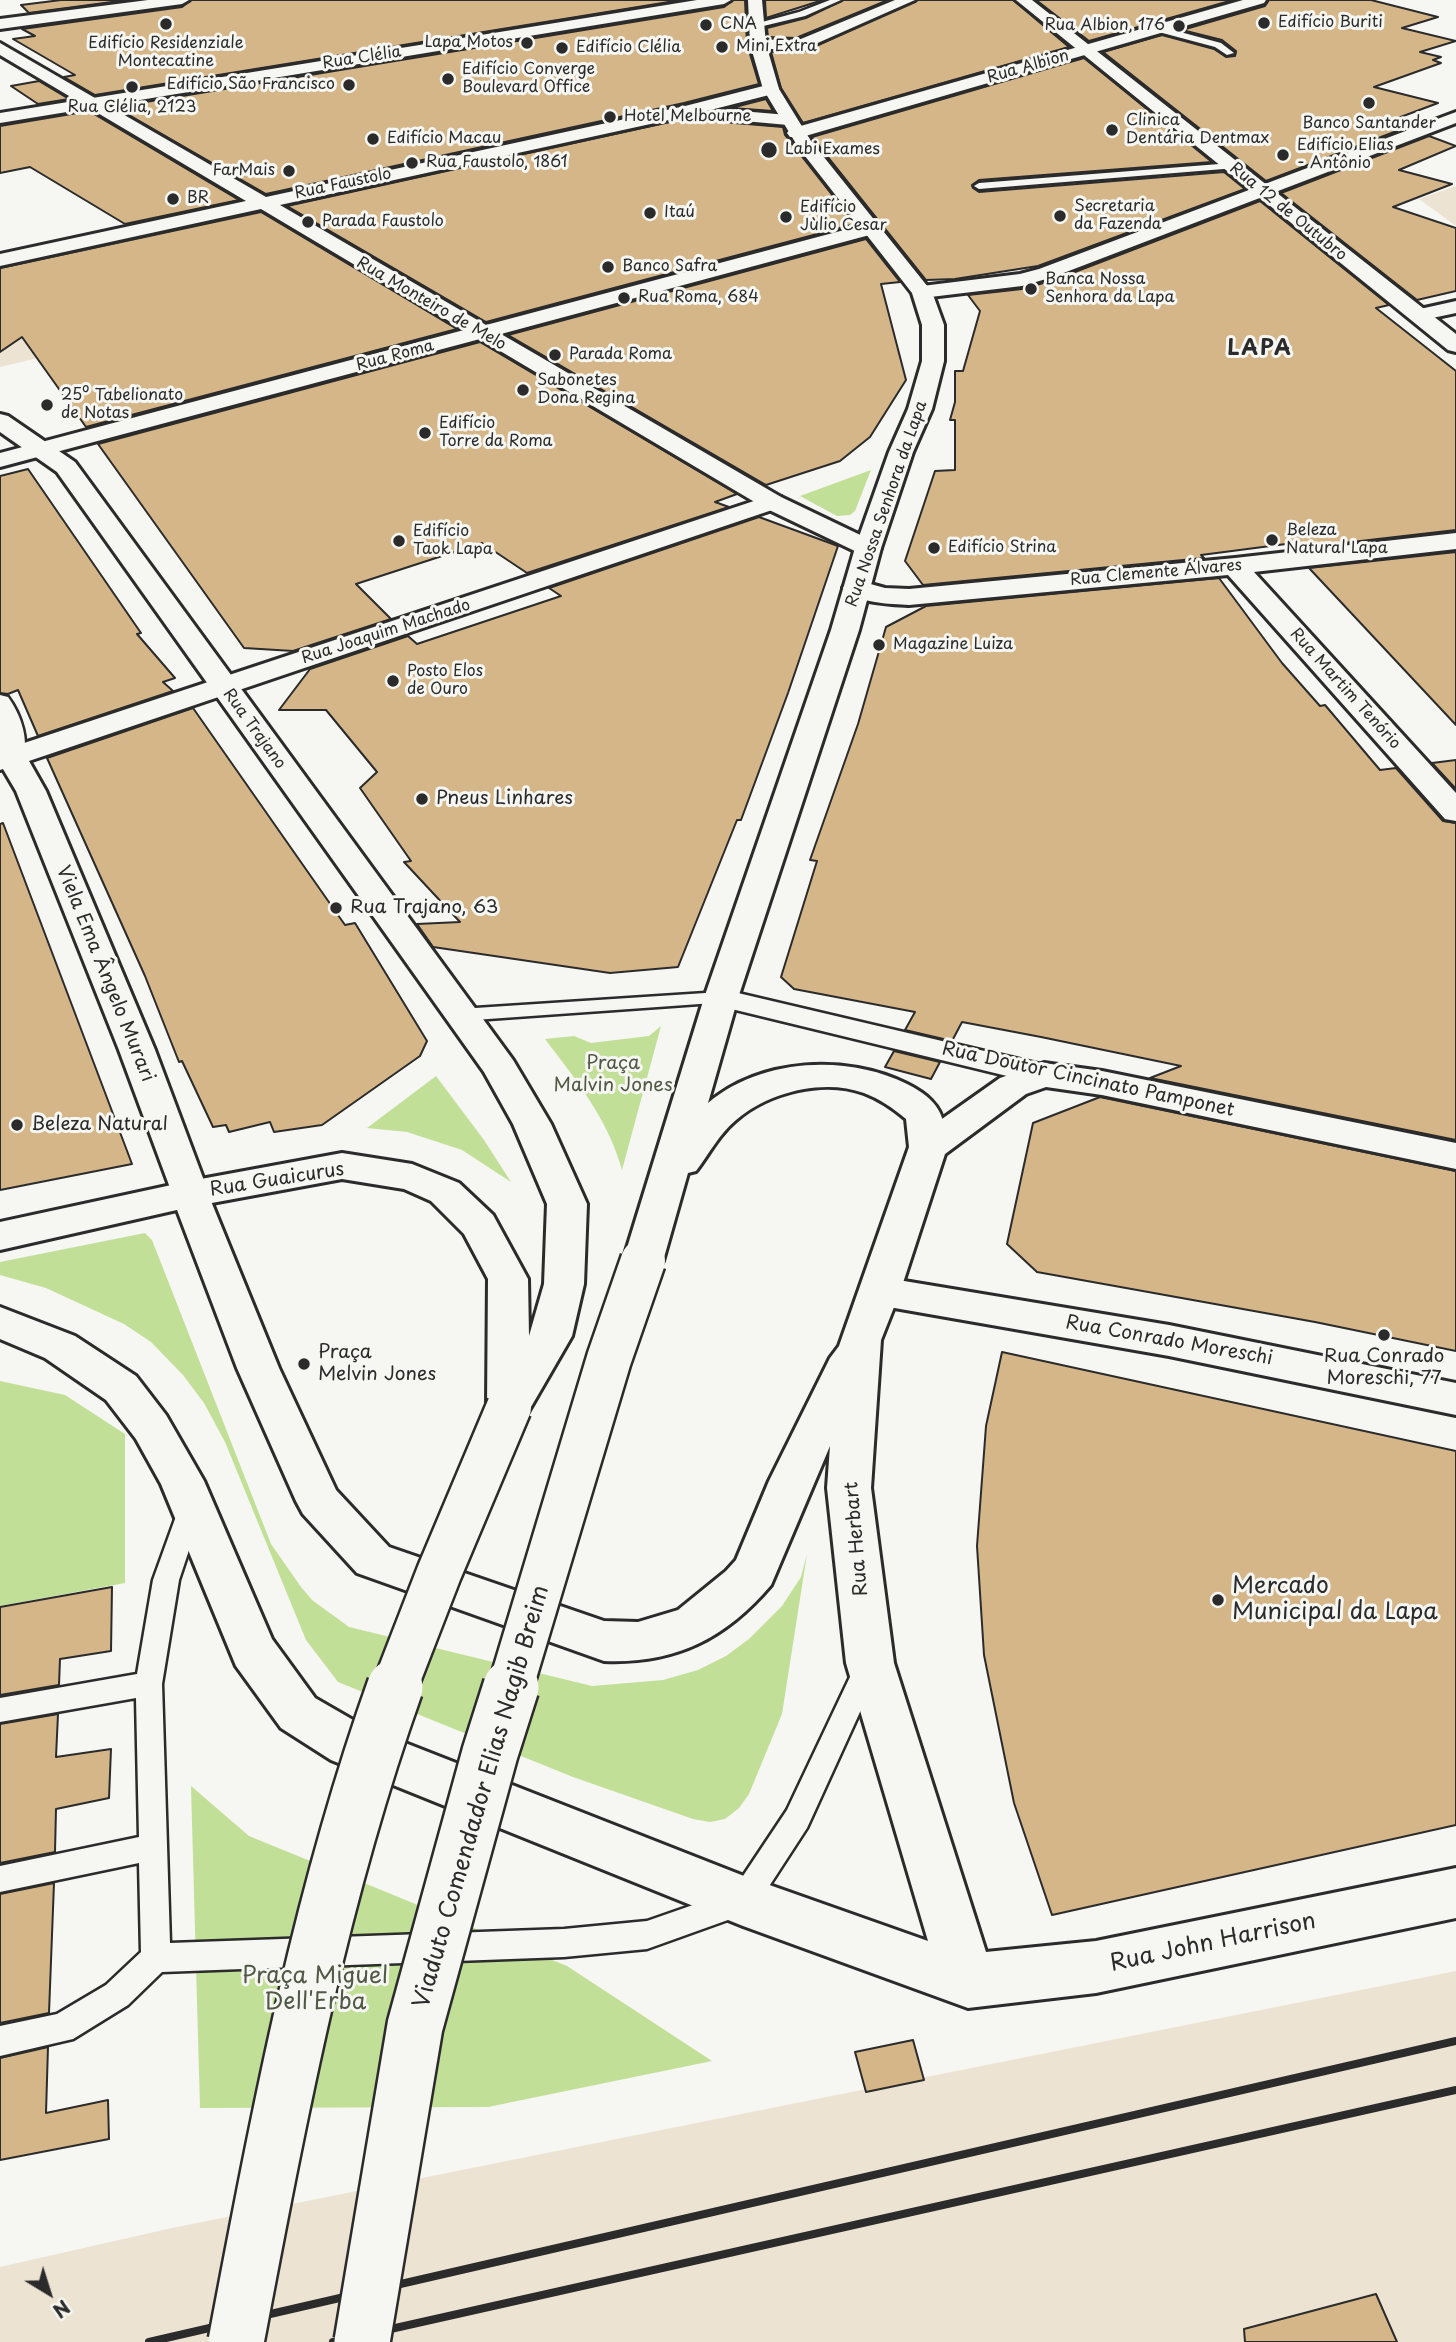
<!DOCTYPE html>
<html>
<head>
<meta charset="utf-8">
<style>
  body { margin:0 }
  #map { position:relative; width:1456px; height:2342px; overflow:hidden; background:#f6f6f2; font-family:"Playpen Sans",sans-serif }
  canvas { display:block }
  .north { position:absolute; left:14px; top:2258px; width:70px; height:70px; -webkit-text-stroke:5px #f6f6f2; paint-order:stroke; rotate:142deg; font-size:19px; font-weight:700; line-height:28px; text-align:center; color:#2b2b2b }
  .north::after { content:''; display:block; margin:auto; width:24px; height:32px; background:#2b2b2b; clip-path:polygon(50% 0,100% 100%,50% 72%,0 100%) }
</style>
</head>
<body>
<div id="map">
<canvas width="1456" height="2342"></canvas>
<div class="north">N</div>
</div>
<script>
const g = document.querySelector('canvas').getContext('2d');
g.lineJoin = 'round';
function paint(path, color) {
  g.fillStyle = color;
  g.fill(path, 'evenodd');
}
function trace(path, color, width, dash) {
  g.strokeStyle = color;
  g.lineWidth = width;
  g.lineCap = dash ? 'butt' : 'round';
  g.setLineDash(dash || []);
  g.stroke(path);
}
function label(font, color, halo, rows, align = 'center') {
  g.font = font + ' "Playpen Sans",sans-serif';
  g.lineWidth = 6;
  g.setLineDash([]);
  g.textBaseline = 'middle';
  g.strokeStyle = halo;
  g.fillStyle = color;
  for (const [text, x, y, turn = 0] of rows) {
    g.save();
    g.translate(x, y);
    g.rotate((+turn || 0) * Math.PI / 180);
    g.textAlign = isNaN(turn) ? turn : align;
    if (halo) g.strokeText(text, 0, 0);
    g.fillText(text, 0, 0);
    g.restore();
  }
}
const built = new Path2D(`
  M1456,186v40l-37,-27z
  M0,311l55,43 -55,13z
  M1456,1971v371h-1456v-75l172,-39z`);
const green = new Path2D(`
  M871,470l-16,41 -5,4 -13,1 -37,-20z
  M661,1026l-39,144c-14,-51 -46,-90 -77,-131l29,-3 17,7 58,-7z
  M436,1076l48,64 27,42 -49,-32 -55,-18 -40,-4z
  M145,1233l7,7 119,304 30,43 11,13 37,27 243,59 71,-6 35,-10 28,-14 23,-17 33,-33 19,-29 6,-23 -25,160 -33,80 -10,14 -14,11 -15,3 -17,-3 -120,-42 -235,-95 -32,-42 -81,-198 -21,-39 -21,-28 -32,-33 -27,-18 -78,-36 -46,-13v-13z
  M0,1381l65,14 60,39v149l-125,23z
  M191,1786l58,50 318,130 145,95 -224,46 -288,1z`);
const building = new Path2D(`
  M61,0h66l-98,13 -8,-8z
  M191,0h490l-586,95 -31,-18 11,-2 -62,-36 22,-3 -13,-7 160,-22z
  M733,0h12l2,44 12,40 -75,19 -418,91 -151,-87 609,-100z
  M765,0h58l-57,18z
  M843,0h45l-92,38 -28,-1 -1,-9 39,-10z
  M917,0h96l56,47 -266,76 -22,-35 -10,-36 34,-1z
  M1036,0h197l-144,41z
  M1269,0h102l67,17 -36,11 54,13 -36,11 21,5 -8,3 8,3 -67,24 64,16 -56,21 20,5 -136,52 -163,-129 59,-17 52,14 12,8 9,-1 1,-5 -14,-11 -40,-10 83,-24z
  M1084,58l128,104 -233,18 -7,5 1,3 6,4 245,-20 21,17 -207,77 -83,13 -29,1 -114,-143z
  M39,81l30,18 -31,5 -27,-18z
  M766,99l7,12 -42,-3z
  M89,111l150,89 -114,24 -95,-57 -30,6v-47z
  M706,114l5,7 72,6 2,8 70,89 -369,98 -199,-116z
  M1429,136l27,10 -57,24 53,14 -59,23 63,21v63l-39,9 -136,-107z
  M1260,201l129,104 -13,3 80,63v159l-165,19 -5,-5 -85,11 3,3 -281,27 -18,-24 30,-90 20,-1v-50h-5l5,-18v-31h8l17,-60 -12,-16 54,-6 32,-9z
  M261,212l196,117 -371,98 -64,-90 -22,15v-84z
  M866,239l34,43 -19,2 25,96 -36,57 -30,24 -74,24 -258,-150z
  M480,342l257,152 -22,8 14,5 -202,66 -45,-30 -126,41 35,35 -98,32 -49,-3 -146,-204z
  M28,469l113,164 -4,1 38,44 -12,4 10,9 -135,45 -20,-46 -10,4 -8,-1v-217z
  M759,517l79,29 -50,147 -47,127h-4l-59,147 -68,6 -177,-26 -16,-23 43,-2 -56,-60 7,-1 -51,-73 17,-16 -51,-62h-47l31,-41 98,-33 9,8 144,-48 -12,-8z
  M1456,552v173l-147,-157z
  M1219,578l63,85 38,43 5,-1 55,65 16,-2 47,53 13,2v317l-306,-62 31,-12 -140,-29 -79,-15 -10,19 -47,-11 10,-18 -121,-23 -13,-12 36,-116 -7,-1 48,-136 28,-97 40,-21z
  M193,708l152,217 10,-2 72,118 -7,15 -98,69 -48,7 -4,-10 -41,10 -3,-7 -13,2 -31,-66 -3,1 -34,-86 -98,-218z
  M1456,760v29l-24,-26z
  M3,823l129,341 -132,26v-366z
  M894,1051l46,11 -9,17 -46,-12z
  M1100,1097l356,74v180l-141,-29 -278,-50 -30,-28 26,-121z
  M1002,1352l454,99v374l-404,90 -38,-112 -30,-148 -7,-109 9,-120z
  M112,1587l-1,64 -51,8 -1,26 -59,10v-88z
  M58,1714l-2,43 55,-8 -2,49 -53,11 -1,43 -55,11v-139z
  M54,1883l-5,130 -49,10v-129z
  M913,2040l11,40 -58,12 -11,-40z
  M48,2047l-2,66 62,-13 1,39 -109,21v-102z
  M1376,2294l21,48h-152l-1,-13z`);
const service = new Path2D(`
  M830,0h11l-36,16 -50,12 -4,-3 48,-13z
  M1158,26l63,17 13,10 -7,2 -12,-8 -60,-16z
  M1232,163l5,3 -1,2 -257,21 -5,-3 5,-3z
  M721,992l10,6 -3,4 -268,19 -7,-2 -3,-4 3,-4 7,-2z
  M191,1498l9,3 3,7 -24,72 -17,104 8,259 394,-14 83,-8 86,-30 54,-81 71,-150 9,-3 9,3 4,8 -73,160 -54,83 -106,38 -83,8 -402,15 -34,33 -55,34 -73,17v-30l57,-12 49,-29 35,-33 -2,-89 -139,29v-26l139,-29 -3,-139 -136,24v-24l137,-24 16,-94 26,-72 3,-7z`);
const pedestrian = new Path2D(`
  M0,695l8,2c12,16 24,47 12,65l-9,2 -11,-5z
  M721,989l323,76 11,3 4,7 -4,7 -11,3 -333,-81 -4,-6 4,-6z`);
const minor = new Path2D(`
  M1243,0h23l-2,3 -462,134h-12l-3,-4 3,-4z
  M1456,112v11l-403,154 -31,9 -100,12 -7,-2 -3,-4 3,-4 7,-2 98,-12 19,-5z
  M1456,301v12l-38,8 -7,-2 -4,-4 4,-4z
  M772,495l9,2 3,5 -3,5 -752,254 17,30 109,259 54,144 -5,10 -14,3 -14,-3 -57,-154 -103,-259 -13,-22 -3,1v-19z
  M1456,533v16l-202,23 202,221v28l-11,-2 -217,-244 -319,30c-17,-1 -56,-2 -66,-17l4,-6 9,-2 29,8 24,1 326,-31z
  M880,1277l289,48 287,58v32l-287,-59 -303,-53 -6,-11 6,-11z`);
const tertiary = new Path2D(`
  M148,0h41l-7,4 -182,25v-10z
  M895,0h20l-111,49h-46l-8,-5 8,-5 38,2z
  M1016,0h16l424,334v18l-8,-2z
  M0,43l266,154 419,-91 86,-22 6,1 2,4 -2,4 -90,23 -407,89 206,120 377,-100h14l3,4 -3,4 -376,101 280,163 96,46 4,5 -4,5 -9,3 -9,-3 -96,-46 -283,-168 -480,128v-14l464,-123 -203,-121 -261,57v-12l246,-53 -246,-146z
  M717,109l71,6 9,5 -9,5 -77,-7 -3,-4z
  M1044,1063l58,8 354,72v26l-354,-74 -56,-8 -20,7 -81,60 -45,138 -19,48 -10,148 23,175 92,289 110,-11 360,-73v50l-360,75 -128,15 -225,-82 -412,-166 -50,-32 -45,-62 -75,-182 -25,-45 -30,-39 -61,-42 -45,-19v-32l75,29 61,40 30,39 38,66 68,158 43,59 52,30 377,148 184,65 -82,-278 -19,-175 3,-42 -59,139c-46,54 -96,79 -167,76l-247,-88 -54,-59 -7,-13 -59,-133 -66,-174 5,-10 14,-3 14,3 75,184 57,122 53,57 215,74 34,1 40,-12 48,-39 10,-11 33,-79 61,-123 9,-12 70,-199 6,-9 85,-60z`);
const primary = new Path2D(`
  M697,0h34l-7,4 -724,119v-10z
  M748,0h14l4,44 13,45 32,52 121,151 12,33v36l-12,48 -19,43 -32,96 -22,82 -121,368 -30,105c53,-45 139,-49 199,-19 18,9 34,21 37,42 2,12 4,19 -3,30l-13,4 -13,-4 -6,-9 -3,-28c-13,-11 -26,-20 -42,-26 -40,-15 -96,-1 -128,27 -17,14 -27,34 -40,51l-8,2 -25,88 -6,10 -14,4 -14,-4 -6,-10 81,-263 127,-368 24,-82 34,-96 19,-43 14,-48v-36l-10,-32 -114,-146 -35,-58 -13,-45z
  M0,414l8,2 67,46 438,598 38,64 36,80 -3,80 -12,52 -48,83 -15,5 -15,-5 -7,-12 1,-128 -24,-45 -33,-33 -27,-12 -62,-10 -152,28 -190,43v-28l190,-41 152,-28 70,11 47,19 34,32 35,64 1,57 15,-52 3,-80 -34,-80 -29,-52 -427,-600 -57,-40z`);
const rail = new Path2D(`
  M149,2342l1307,-301
  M333,2342l1123,-252`);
const primaryBridgeFar1 = new Path2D(`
  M394,1689l45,-116 70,-166
  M510,1689l99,-330 34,-98`);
const primaryBridge = new Path2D(`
  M236,2342c42,-221 83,-442 159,-655
  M362,2342l53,-316 75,-273 21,-66`);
const markers = [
  [1264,23,7,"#2b2b2b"],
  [166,24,7,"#2b2b2b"],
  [706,25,7,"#2b2b2b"],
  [1179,26,7,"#2b2b2b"],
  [527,43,7,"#2b2b2b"],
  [722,47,7,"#2b2b2b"],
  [562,48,7,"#2b2b2b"],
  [448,79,7,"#2b2b2b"],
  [349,85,7,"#2b2b2b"],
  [132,87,7,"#2b2b2b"],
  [1369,103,7,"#2b2b2b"],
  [610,117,7,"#2b2b2b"],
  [1112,130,7,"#2b2b2b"],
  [373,139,7,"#2b2b2b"],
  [769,150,9,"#2b2b2b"],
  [1283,155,7,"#2b2b2b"],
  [412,163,7,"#2b2b2b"],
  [289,171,7,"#2b2b2b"],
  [173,199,7,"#2b2b2b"],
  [650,213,7,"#2b2b2b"],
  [1060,216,7,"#2b2b2b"],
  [786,217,7,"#2b2b2b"],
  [308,222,7,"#2b2b2b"],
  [608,267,7,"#2b2b2b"],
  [1031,289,7,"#2b2b2b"],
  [624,298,7,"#2b2b2b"],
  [555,355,7,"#2b2b2b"],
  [523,390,7,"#2b2b2b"],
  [47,405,7,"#2b2b2b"],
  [425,433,7,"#2b2b2b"],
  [1272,540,7,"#2b2b2b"],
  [399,541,7,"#2b2b2b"],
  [934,548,7,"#2b2b2b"],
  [879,645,7,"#2b2b2b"],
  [393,681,7,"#2b2b2b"],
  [422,799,7,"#2b2b2b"],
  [336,908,7,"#2b2b2b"],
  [17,1125,7,"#2b2b2b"],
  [1384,1335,7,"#2b2b2b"],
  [304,1364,7,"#2b2b2b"],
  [1218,1600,7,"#2b2b2b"]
];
const farPoinames = [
  ["Edifício Buriti",1278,23],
  ["CNA",720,25],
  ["Rua Albion, 176",1165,26,"right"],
  ["Lapa Motos",513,43,"right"],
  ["Edifício Residenziale",166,44,"center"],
  ["Montecatine",166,62,"center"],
  ["Mini Extra",736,47],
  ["Edifício Clélia",576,48],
  ["Edifício Converge",462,70],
  ["Boulevard Office",462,88],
  ["Edifício São Francisco",335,85,"right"],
  ["Rua Clélia, 2123",132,108,"center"],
  ["Hotel Melbourne",624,117],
  ["Clinica",1126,121],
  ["Dentária Dentmax",1126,139],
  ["Banco Santander",1369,124,"center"],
  ["Edifício Macau",387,139],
  ["Edifício Elias",1297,146],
  ["- Antônio",1297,164],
  ["Labi Exames",785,150],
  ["Rua Faustolo, 1861",426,163],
  ["FarMais",275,171,"right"],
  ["BR",187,199],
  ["Secretaria",1074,207],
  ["da Fazenda",1074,225],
  ["Edifício",800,208],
  ["Jùlio Cesar",800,226],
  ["Itaú",664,213],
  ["Parada Faustolo",322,222],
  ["Banco Safra",622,267],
  ["Banca Nossa",1045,280],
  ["Senhora da Lapa",1045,298],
  ["Rua Roma, 684",638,298],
  ["Parada Roma",569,355],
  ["Sabonetes",537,381],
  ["Dona Regina",537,399],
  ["25º Tabelionato",61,396],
  ["de Notas",61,414],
  ["Edifício",439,424],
  ["Torre da Roma",439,442],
  ["Beleza",1286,531],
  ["Natural Lapa",1286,549],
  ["Edifício",413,532],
  ["Taok Lapa",413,550],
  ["Edifício Strina",948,548],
  ["Magazine Luiza",893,645],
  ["Posto Elos",407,672],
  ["de Ouro",407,690]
];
const farStreetnames = [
  ["Rua Clélia",362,58,-9],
  ["Rua Albion",1028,67,-16],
  ["Rua Faustolo",343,184,-12],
  ["Rua 12 de Outubro",1288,212,39],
  ["Rua Monteiro de Melo",431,304,30],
  ["Rua Roma",395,356,-15],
  ["Rua Nossa Senhora da Lapa",887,504,-71],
  ["Rua Clemente Álvares",1156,573,-5],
  ["Rua Joaquim Machado",386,632,-18],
  ["Rua Martim Tenório",1345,689,48],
  ["Rua Trajano",254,729,54]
];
const poiNames = [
  ["Pneus Linhares",436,799],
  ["Rua Trajano, 63",350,908],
  ["Beleza Natural",31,1125],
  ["Praça",318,1353],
  ["Melvin Jones",318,1375],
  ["Rua Conrado",1384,1357,"center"],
  ["Moreschi, 77",1384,1379,"center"]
];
const streetNames = [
  ["Viela Ema Ângelo Murari",105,974,68],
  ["Rua Doutor Cincinato Pamponet",1088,1080,12],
  ["Rua Guaicurus",277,1180,-9],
  ["Rua Conrado Moreschi",1169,1341,10],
  ["Rua Herbart",857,1539,-95]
];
const parkNames = [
  ["Praça",613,1064],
  ["Malvin Jones",613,1086]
];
const farDistrictnames = [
  ["LAPA",1260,349]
];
const nearPoinames = [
  ["Mercado",1232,1587],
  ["Municipal da Lapa",1232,1613]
];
const nearStreetnames = [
  ["Viaduto Comendador Elias Nagib Breim",482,1797,-74],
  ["Rua John Harrison",1213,1943,-12]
];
const nearParknames = [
  ["Praça Miguel",315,1977],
  ["Dell'Erba",315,2003]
];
paint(built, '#ece3d2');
paint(green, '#c2df97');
paint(building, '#d5b689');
trace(building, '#2b2b2b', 2);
trace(service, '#2b2b2b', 5);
trace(pedestrian, '#2b2b2b', 5);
trace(minor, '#2b2b2b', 6);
trace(tertiary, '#2b2b2b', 6);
trace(primary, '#2b2b2b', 6);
paint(service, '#f6f6f2');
paint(pedestrian, '#f6f6f2');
paint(minor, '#f6f6f2');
paint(tertiary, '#f6f6f2');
paint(primary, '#f6f6f2');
trace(rail, '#2b2b2b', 8);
trace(primaryBridgeFar1, '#2b2b2b', 49, []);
trace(primaryBridge, '#2b2b2b', 60, []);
trace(primaryBridgeFar1, '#f6f6f2', 44);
trace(primaryBridge, '#f6f6f2', 55);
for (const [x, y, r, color] of markers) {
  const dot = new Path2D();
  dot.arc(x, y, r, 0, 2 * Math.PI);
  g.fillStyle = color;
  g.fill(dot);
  trace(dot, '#f6f6f2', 2.5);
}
label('16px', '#2b2b2b', '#f6f6f2', farPoinames, 'left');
label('16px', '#2b2b2b', '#f6f6f2', farStreetnames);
label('19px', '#2b2b2b', '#f6f6f2', poiNames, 'left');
label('19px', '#2b2b2b', '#f6f6f2', streetNames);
label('19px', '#515846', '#f6f6f2', parkNames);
g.letterSpacing = '2px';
label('bold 21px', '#2b2b2b', '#f6f6f2', farDistrictnames);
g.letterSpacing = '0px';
label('23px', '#2b2b2b', '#f6f6f2', nearPoinames, 'left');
label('23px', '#2b2b2b', '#f6f6f2', nearStreetnames);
label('23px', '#515846', '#f6f6f2', nearParknames);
</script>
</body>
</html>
